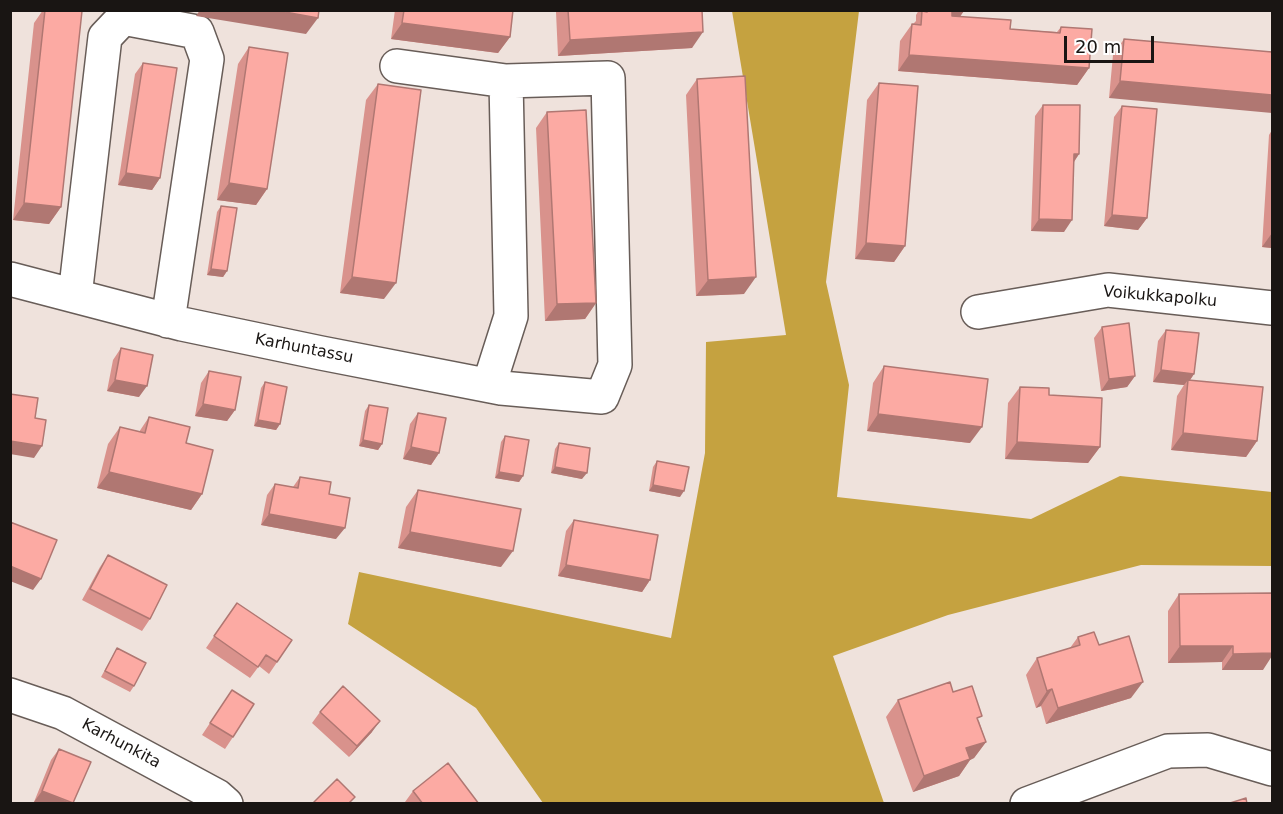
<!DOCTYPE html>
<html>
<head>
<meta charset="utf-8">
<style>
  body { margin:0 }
  #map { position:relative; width:1283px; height:814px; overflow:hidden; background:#efe2dc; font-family:"DejaVu Sans",sans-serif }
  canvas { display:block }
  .frame { position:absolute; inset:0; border:12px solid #191513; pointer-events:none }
  .scale { position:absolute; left:1064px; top:36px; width:90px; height:27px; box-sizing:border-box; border:3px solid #191513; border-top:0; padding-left:8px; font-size:18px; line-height:21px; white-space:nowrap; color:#191513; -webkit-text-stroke:4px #fff; paint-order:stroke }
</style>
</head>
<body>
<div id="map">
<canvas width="1283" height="814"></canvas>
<div class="frame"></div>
<div class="scale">20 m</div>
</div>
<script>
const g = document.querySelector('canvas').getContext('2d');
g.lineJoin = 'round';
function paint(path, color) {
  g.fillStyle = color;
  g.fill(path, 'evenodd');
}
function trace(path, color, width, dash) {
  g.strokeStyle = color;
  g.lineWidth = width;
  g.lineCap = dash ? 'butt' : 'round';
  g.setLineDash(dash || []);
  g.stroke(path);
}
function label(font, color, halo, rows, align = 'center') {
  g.font = font + ' "DejaVu Sans",sans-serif';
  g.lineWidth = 5;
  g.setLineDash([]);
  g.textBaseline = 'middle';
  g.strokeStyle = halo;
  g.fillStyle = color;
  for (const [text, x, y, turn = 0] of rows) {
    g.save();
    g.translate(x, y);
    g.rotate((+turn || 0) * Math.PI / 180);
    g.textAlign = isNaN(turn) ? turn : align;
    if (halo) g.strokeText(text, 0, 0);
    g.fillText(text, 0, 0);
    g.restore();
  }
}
const forest = new Path2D(`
  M732,11h127l-33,271 23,103 -12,112 194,22 89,-43 152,16v74l-131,-1 -193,50 -115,41 51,147h-341l-67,-95 -128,-84 11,-52 312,66 34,-185 1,-111 80,-7z`);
const minor = new Path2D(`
  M397,66l109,15
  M10,279l172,45 139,29 180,35 101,9 13,-32 -7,-287 -102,3 5,235 -22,69
  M75,296l30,-259 18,-19 74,14 10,27 -39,262
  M978,312l130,-22 164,18
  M10,695l53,18 154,83 9,8
  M1027,804l141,-53 40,-1 64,19`);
const wall = new Path2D(`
  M43,10h35l-17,197 -12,17 -36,-4 21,-197z
  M395,10h118l-3,27 -12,16 -107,-14z
  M557,10h145l-10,38 -134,8 -2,-44z
  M919,10h45l-4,6 50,13 47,3 4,-5 28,41 -12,17 -179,-14 2,-30 12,-17h1l3,-3v-6z
  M1124,39l148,13 -163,46 4,-43z
  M249,47l18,142 -11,16 -39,-5 21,-136z
  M143,63l17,115 -8,12 -34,-5 17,-111z
  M697,79l47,215 -48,2 -10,-201z
  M879,83l26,163 -11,16 -39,-3 12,-159z
  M378,84l6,215 -44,-6 26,-193z
  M1043,105l36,49 -5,8 -10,70 -33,-1 4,-115z
  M1122,106l25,112 -9,12 -34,-4 10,-109z
  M547,112l49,191 -11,16 -40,2 -9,-193z
  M1272,130v118l-10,-1 7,-112z
  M221,206l6,65 -4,6 -16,-2 10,-63z
  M1102,327l33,49 -8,11 -26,4 -7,-53z
  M1166,330l28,44 -4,6 67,61 -11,16 -75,-7 6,-54 7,-11 -31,-3 5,-41z
  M121,348l18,49 -32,-6 6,-31z
  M884,366l86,77 -103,-12 6,-48z
  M209,371l26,39 -8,11 -32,-5 6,-33z
  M265,382l15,42 -4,6 -22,-4 7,-38z
  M1020,387l29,8 51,52 -12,16 -83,-4 3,-56z
  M369,405l13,39 -4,6 -19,-4 6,-35z
  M418,413l21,40 -8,12 -28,-6 7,-35z
  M149,417l37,26 16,51 -11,16 -94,-22 11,-44 12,-17 19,5z
  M505,436l18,40 -4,6 -24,-4 6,-36z
  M559,443l23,36 -31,-6 4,-24z
  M657,461l23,36 -31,-6 4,-24z
  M300,477l29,17 7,45 -75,-14 6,-30 8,-11 18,3z
  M418,490l83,77 -103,-19 8,-41z
  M574,520l76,60 -8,12 -84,-16 8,-45z
  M108,555l42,64 -8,12 -60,-31 18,-33z
  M1179,594l84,76h-41v-8l-54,1v-52z
  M237,603l55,37 -23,34 -10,-8 -9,12 -44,-30z
  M1078,637l21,8 32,53 -85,26 -5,-18 -5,2 -10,-33 11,-17 33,-10z
  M117,648l17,38 -4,6 -29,-15z
  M232,690l1,47 -8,12 -23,-14z
  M953,692l26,29 7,21 -12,16 -4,2 -11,16 -46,16 -27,-75 12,-17z
  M320,712l52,20 -23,25 -37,-34z
  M59,749l14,54 -36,1 -3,-2 17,-42z
  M413,791l66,13h-74v-2z`);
const shadedWall = new Path2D(`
  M200,10h74l44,8 -12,16 -110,-18z
  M952,10l12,1 -12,17z
  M402,23l108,14 -12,16 -107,-14z
  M703,32l-11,16 -134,8 12,-16z
  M909,55l180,13 -12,17 -179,-14z
  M1120,81l152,14v18l-163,-15z
  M1074,154h5l-8,12z
  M126,173l34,5 -8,12 -34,-5z
  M229,183l38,6 -11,16 -39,-5z
  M24,203l37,4 -12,17 -36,-4z
  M1112,215l35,3 -9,12 -34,-4z
  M1039,219l33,1 -8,12 -33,-1z
  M1272,233v15l-10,-1z
  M866,243l39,3 -11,16 -39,-3z
  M211,269l16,2 -4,6 -16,-2z
  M352,277l44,6 -12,16 -44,-6z
  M756,277l-12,17 -48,2 12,-16z
  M596,303l-11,16 -40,2 12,-17z
  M1161,370l33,4 -6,9v-3l-4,5 -31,-3z
  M1135,376l-8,11 -26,4 8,-12z
  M115,380l32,6 -8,11 -32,-6z
  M203,404l32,6 -8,11 -32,-5z
  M878,414l104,13 -12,16 -103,-12z
  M258,420l22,4 -4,6 -22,-4z
  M1183,433l74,8 -11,16 -75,-7z
  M363,440l19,4 -4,6 -19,-4z
  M10,441l32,5 -8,12 -24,-4z
  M1017,442l83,5 -12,16 -83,-4z
  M411,447l28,6 -8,12 -28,-6z
  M555,467l32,6 -5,6 -31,-6z
  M109,472l93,22 -11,16 -94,-22z
  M499,472l24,4 -4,6 -24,-4z
  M653,485l31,6 -4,6 -31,-6z
  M269,514l76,14 -9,11 -75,-14z
  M410,532l103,19 -12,16 -103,-19z
  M566,565l84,15 -8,12 -84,-16z
  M10,566l31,13 -8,11 -23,-9z
  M1180,646h53l-11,16 -54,1z
  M1272,653v3l-9,14h-41l11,-16z
  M1143,682l-12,16 -85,26 12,-16z
  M1052,689l-11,17 -5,2 11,-17z
  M380,721l-8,11 -23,25 8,-11z
  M986,742l-12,16 -4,2 -11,16 -46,16 11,-16 42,-28z
  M42,791l31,13h-36l-3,-2z`);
const building = new Path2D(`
  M45,10l37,1 -21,196 -37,-4z
  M274,10h45l-1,8z
  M404,10h109l-3,27 -108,-14z
  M568,10h134l1,22 -133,8z
  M927,10h25v6l59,4 -1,9 50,4 1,-6 31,2 -3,39 -180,-13 3,-31 9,1 1,-14 5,1z
  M1124,39l148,13v43l-152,-14z
  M249,47l39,6 -21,136 -38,-6z
  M143,63l34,5 -17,110 -34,-5z
  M745,76l11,201 -48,3 -11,-201z
  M879,83l39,3 -13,160 -39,-3z
  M378,84l43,6 -25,193 -44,-6z
  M1043,105h37l-1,49h-5l-2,66 -33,-1z
  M1122,106l35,3 -10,109 -35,-3z
  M586,110l10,193 -39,1 -10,-192z
  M221,206l16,2 -10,63 -16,-2z
  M1129,323l6,53 -26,3 -7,-52z
  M1166,330l33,3 -5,41 -33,-4z
  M121,348l32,7 -6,31 -32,-6z
  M884,366l104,13 -6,48 -104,-13z
  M209,371l32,6 -6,33 -32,-6z
  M1188,380l75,7 -6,54 -74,-8z
  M265,382l22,5 -7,37 -22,-4z
  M1020,387l29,1v7l53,3 -2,49 -83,-5z
  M10,394l28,4 -3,20 11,2 -4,26 -32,-5z
  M369,405l19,3 -6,36 -19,-4z
  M418,413l28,5 -7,35 -28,-6z
  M149,417l41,10 -4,16 27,7 -11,44 -93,-22 11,-45 25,6z
  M505,436l24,4 -6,36 -24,-4z
  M559,443l31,5 -3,25 -32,-6z
  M657,461l32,6 -5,24 -31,-6z
  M300,477l31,5 -2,12 21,4 -5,30 -76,-14 6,-30 23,4z
  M418,490l103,19 -8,42 -103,-19z
  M574,520l84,15 -8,45 -84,-15z
  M10,522l47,18 -16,39 -31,-13z
  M108,555l59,30 -17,34 -60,-30z
  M1272,593v60l-39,1v-8h-53l-1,-52z
  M237,603l55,37 -15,22 -11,-7 -8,12 -44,-31z
  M1094,632l5,13 30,-9 14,46 -85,26 -6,-19 -5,2 -10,-33 43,-13 -2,-8z
  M117,648l29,15 -12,23 -29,-15z
  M950,682l3,10 19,-6 10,30 -5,2 9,24 -20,6 4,11 -46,17 -26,-76z
  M343,686l37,35 -23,25 -37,-34z
  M232,690l22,14 -21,33 -23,-14z
  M59,749l32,13 -18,41 -31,-12z
  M448,763l31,41h-56l-10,-13z
  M337,779l18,18 -7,7h-36z
  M1246,798l1,6h-20z`);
const streetNames = [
  ["Voikukkapolku",1160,297,5],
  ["Karhuntassu",304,349,11],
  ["Karhunkita",121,744,28]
];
paint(forest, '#c5a240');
trace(minor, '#685d58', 36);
trace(minor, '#fff', 33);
paint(wall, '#d9928c');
paint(shadedWall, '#b07772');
paint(building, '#fcaaa3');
trace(building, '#b07772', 1.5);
label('16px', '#191513', '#fff', streetNames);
</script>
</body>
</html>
